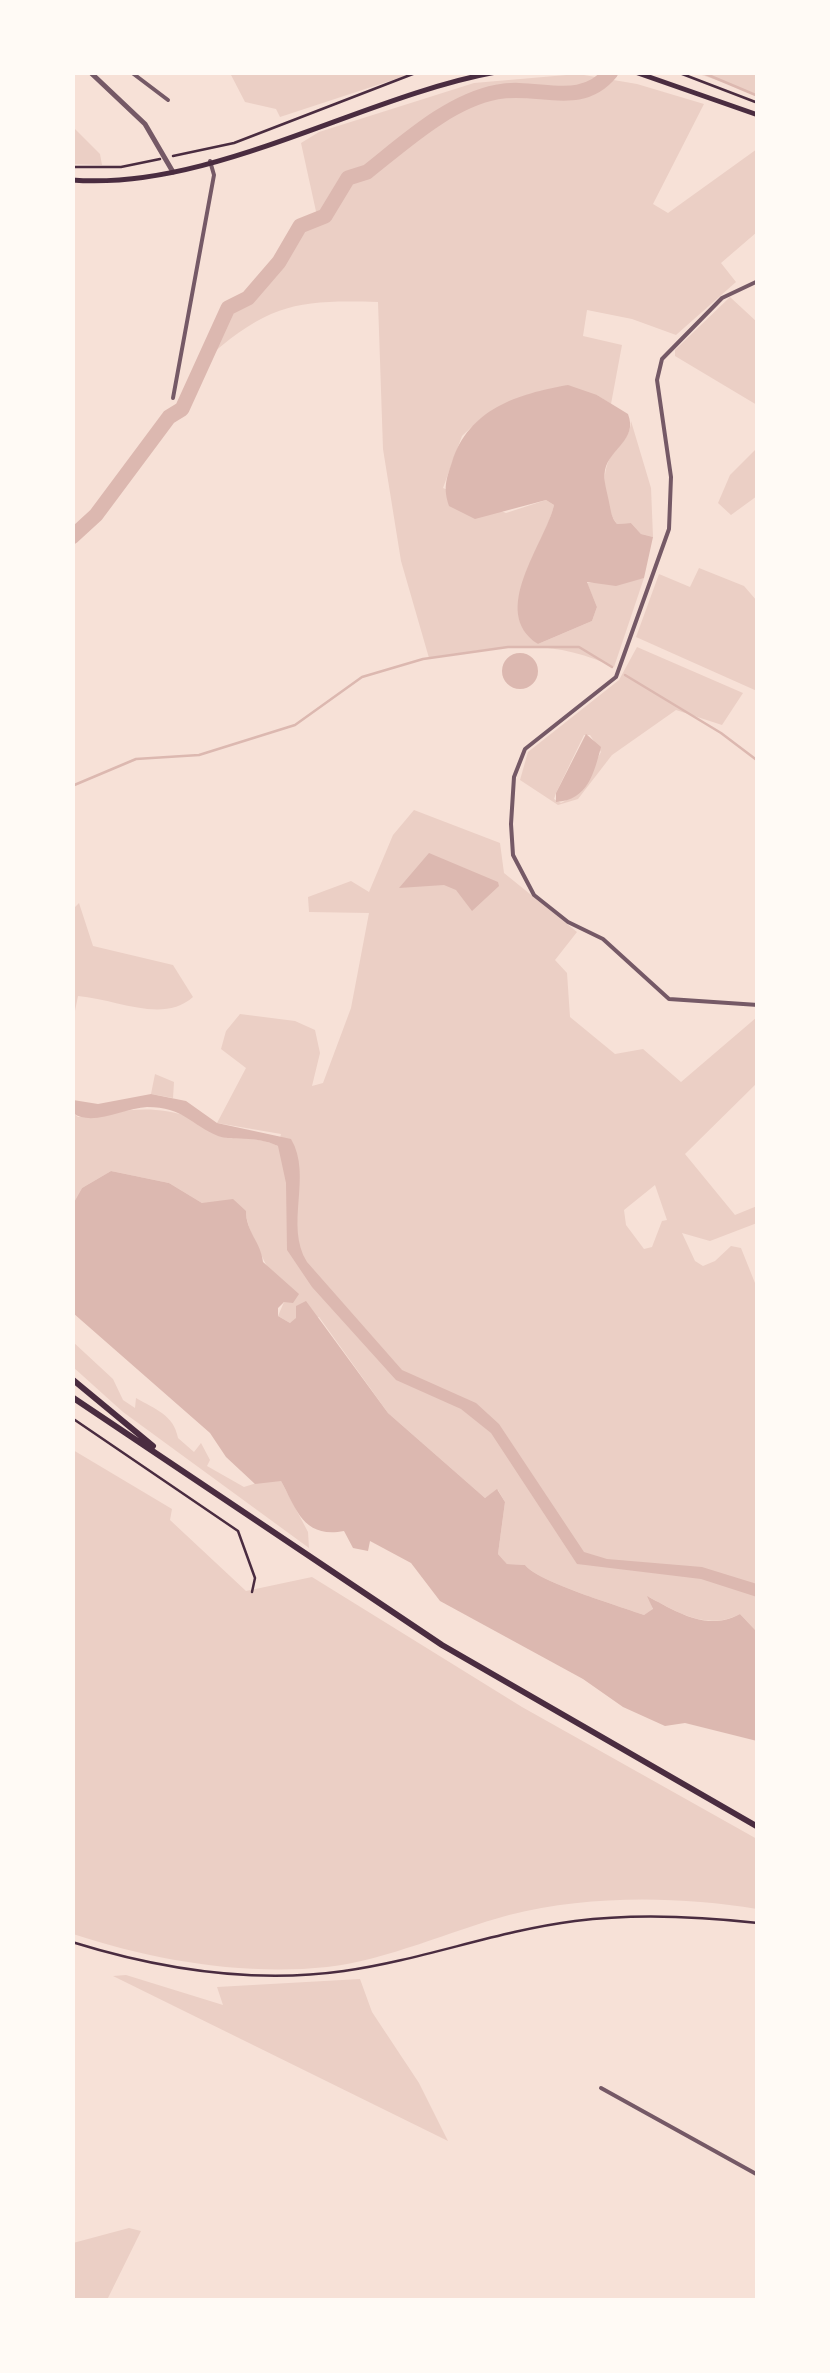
<!DOCTYPE html>
<html>
<head>
<meta charset="utf-8">
<style>
  body { margin:0 }
  #map { position:relative; width:830px; height:2373px; overflow:hidden; background:#f7e1d7; font-family:"Fira Sans",sans-serif }
  canvas { display:block }
  .frame { position:absolute; inset:0; border:75px solid #fffaf5; pointer-events:none }
</style>
</head>
<body>
<div id="map">
<canvas width="830" height="2373"></canvas>
<div class="frame"></div>
</div>
<script>
const g = document.querySelector('canvas').getContext('2d');
g.lineJoin = 'round';
function paint(path, color) {
  g.fillStyle = color;
  g.fill(path, 'evenodd');
}
function trace(path, color, width, dash) {
  g.strokeStyle = color;
  g.lineWidth = width;
  g.lineCap = dash ? 'butt' : 'round';
  g.setLineDash(dash || []);
  g.stroke(path);
}
const green = new Path2D(`
  M230,73h184l-134,44 -4,-8 -31,-7z
  M696,73h61v21z
  M578,74l59,10 67,20 -51,100 15,9 89,-64v83l-36,31 15,19 -60,53 -44,-16 -45,-9 -4,26 39,9 -11,59 -14,-9 -117,24 -18,17 -19,52 63,25 40,-13 8,5c-11,47 -61,96 -16,139l54,-23 5,-14 -10,-24 57,-5 -30,89c-68,-31 -113,-20 -185,-9l-28,-97 -18,-112 -5,-147c-76,-2 -106,0 -166,52v-24l9,-17 40,-33 37,-55 19,-9 -16,-73 18,-11 155,-49z
  M73,127l27,27 2,11 -29,-1z
  M730,297l27,25v83l-82,-49v-6z
  M631,421l20,67 2,49 -12,-3 -10,-11 -14,1c-12,-16 -18,-52 -5,-69 9,-13 18,-17 19,-34z
  M757,448v48l-26,19 -13,-12 12,-28z
  M699,568l45,18 13,15v90l-121,-54 23,-63 31,13z
  M637,647l106,46 -21,32 -46,-15 -64,45 -34,44 -20,6 -38,-25 8,-28 91,-72zM584,735h6l11,17c-16,27 -6,34 -40,51l-7,-4 2,-6z
  M414,810l86,33 4,30 73,59 -22,28 12,13 3,44 45,37 28,-5 38,33 76,-65v66l-72,71 50,61 22,-9v17l-47,18 -28,-8 13,28 8,5 12,-5 16,-15 10,2 16,40v344l-17,-18c-32,17 -62,-1 -91,-17l4,13 -9,5c-27,-10 -104,-32 -119,-50l-18,-1 -9,-10 7,-52 -7,-12 -13,8 -97,-85 -69,-96 -29,6 -12,-7 6,-14c-9,-24 -38,-70 -38,-90l-44,-9 -33,-20 -58,-12 -29,17 -9,16v-91l5,4c39,-5 73,-14 111,0 11,4 23,18 34,19 20,3 36,1 55,10l3,-12 -64,-11 29,-55 -25,-19 5,-18 14,-17 55,7 20,9 5,23 -8,33 11,-3 28,-75 18,-95 -60,-1 -1,-15 43,-16 18,11 24,-57zM655,1185l12,35 -5,1 -10,26 -8,2 -18,-24 -2,-15z
  M79,903l14,43 80,19 20,32c-30,27 -77,2 -115,-1l-5,25v-112z
  M155,1074l19,8 -1,16 -22,-4z
  M72,1341l41,38 10,21 12,8 1,-10c19,11 38,17 42,40l16,14 7,-9 9,17 -3,6 37,21 22,-7 15,1 27,51 1,16 -186,-136 -50,-45z
  M73,1450l99,59 -2,11 76,71 66,-14 210,130 235,132v70c-79,-13 -169,-14 -248,6 -60,16 -121,45 -182,52 -84,9 -175,-7 -254,-33z
  M126,1975l97,30 -6,-18 143,-8 12,33 47,71 29,58 -335,-165z
  M129,2228l12,3 -34,69h-34v-57z`);
const water = new Path2D(`
  M568,385l29,10 31,19c10,26 -18,34 -23,56 -2,11 2,21 4,32 2,9 2,15 8,22l14,-1 10,11 12,3 -9,41 -28,8 -29,-4 10,25 -5,14 -54,23c-50,-32 7,-100 16,-139l-8,-5 -71,19 -26,-13c-6,-18 -3,-26 3,-44 17,-53 65,-68 116,-77z
  M502 671a18 18 0 1 1 36 0a18 18 0 1 1-36 0Z
  M586,734l15,13c-7,26 -13,53 -45,55v-9z
  M429,853l69,29 1,4 -27,25 -16,-21 -12,-5 -45,3z
  M151,1094l35,7 31,22 74,16c22,37 -7,86 16,123l95,108 74,33 23,21 85,128 23,7 95,8 55,17v13l-56,-18 -124,-15 -86,-131 -30,-24 -65,-29 -84,-93 -25,-37 -1,-67 -8,-37c-23,-11 -47,-5 -60,-10 -27,-11 -34,-29 -71,-29 -22,1 -55,20 -74,6v-13l25,4z
  M111,1171l58,12 33,20 31,-4 13,12c0,21 15,31 17,51l36,32 -6,9 -9,-1 -6,6v8l12,7 6,-5v-12l10,-5 82,112 97,85 12,-9 8,13 -7,52 9,10 18,1c15,18 92,40 119,50l9,-6 -6,-13c30,16 60,36 93,18l17,18v109l-72,-18 -20,3 -42,-19 -40,-28 -143,-78 -29,-38 -41,-22 -2,10 -15,-3 -9,-17c-41,8 -48,-23 -63,-50l-26,3 -29,-27 -16,-24 -137,-120v-109l9,-16z`);
const stream = new Path2D(`
  M701,72l57,24
  M625,675l96,58 37,28
  M72,786l64,-27 63,-4 96,-30 67,-48 61,-18 85,-12h71l33,20`);
const river = new Path2D(`
  M72,537l24,-22 73,-98 13,-8 46,-101 20,-10 31,-36 21,-36 25,-10 23,-38 19,-6c37,-29 82,-71 130,-80 42,-8 83,18 114,-20`);
const path = new Path2D(`
  M677,72l81,31
  M173,156l61,-13 184,-71
  M72,167h49l39,-8
  M72,1418l166,113 17,47 -3,14
  M72,1942c87,27 181,42 272,29 78,-11 153,-40 231,-50 61,-8 121,-5 183,2`);
const minor = new Path2D(`
  M131,72l37,28
  M758,281l-36,17 -60,61 -5,21 14,97 -2,52 -53,148 -91,72 -11,28 -3,47 2,31 21,40 34,27 35,17 66,60 89,6
  M173,398l41,-223 -4,-14
  M601,2088l157,87`);
const tertiary = new Path2D(`
  M90,72l55,52 28,48`);
const secondary = new Path2D(`
  M635,72l123,43
  M72,180c139,11 288,-83 424,-108`);
const trunk = new Path2D(`
  M72,1379l81,67
  M72,1397l370,248 316,182`);
paint(green, '#ebcfc5');
paint(water, '#dcb8b0');
trace(stream, '#dcb8b0', 2.5);
trace(river, '#dcb8b0', 15);
trace(path, '#4a2c40', 2.5);
trace(minor, '#755966', 4);
trace(tertiary, '#755966', 5);
trace(secondary, '#4a2c40', 5);
trace(trunk, '#4a2c40', 6);
</script>
</body>
</html>
